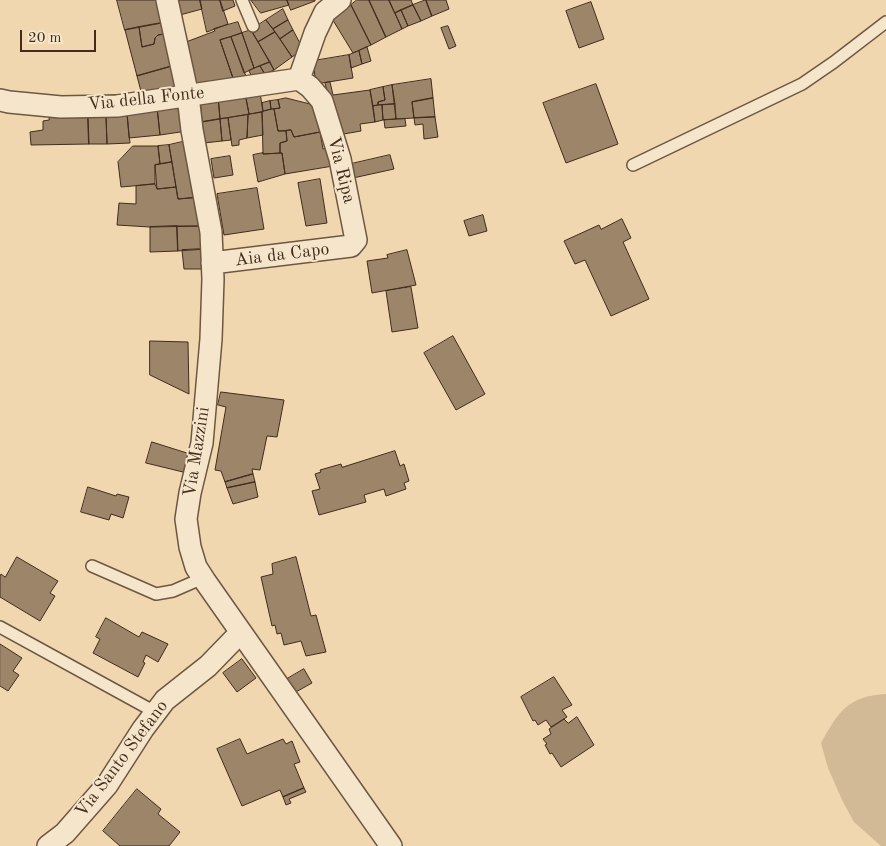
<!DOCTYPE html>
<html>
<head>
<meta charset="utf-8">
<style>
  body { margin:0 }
  #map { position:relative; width:886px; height:846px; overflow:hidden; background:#f0d7af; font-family:"Old Standard TT",serif }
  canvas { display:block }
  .scale { position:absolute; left:20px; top:30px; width:76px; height:22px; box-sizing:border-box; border:2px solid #412c1d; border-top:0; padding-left:6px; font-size:15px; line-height:18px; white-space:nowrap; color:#412c1d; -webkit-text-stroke:4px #f5e5cb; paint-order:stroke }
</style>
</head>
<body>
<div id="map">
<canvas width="886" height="846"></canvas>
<div class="scale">20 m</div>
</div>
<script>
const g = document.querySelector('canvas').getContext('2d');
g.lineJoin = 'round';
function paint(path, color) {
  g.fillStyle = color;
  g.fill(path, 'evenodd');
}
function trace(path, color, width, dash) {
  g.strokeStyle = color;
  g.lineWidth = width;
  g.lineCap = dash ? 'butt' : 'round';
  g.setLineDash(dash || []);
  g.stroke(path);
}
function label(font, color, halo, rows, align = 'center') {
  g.font = font + ' "Old Standard TT",serif';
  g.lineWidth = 4;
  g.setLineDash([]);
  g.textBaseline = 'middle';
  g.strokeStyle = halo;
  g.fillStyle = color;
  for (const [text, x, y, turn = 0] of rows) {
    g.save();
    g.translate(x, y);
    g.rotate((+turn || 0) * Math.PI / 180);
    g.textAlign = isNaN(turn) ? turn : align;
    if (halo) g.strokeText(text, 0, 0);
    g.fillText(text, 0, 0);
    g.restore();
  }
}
const green = new Path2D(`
  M886,694v152h-5l-27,-24 -11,-20 -15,-34 -7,-25c17,-31 27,-47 65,-49z`);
const building = new Path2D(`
  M117,0h46l4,22 -42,8z
  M177,0h23l2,9 -22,6z
  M200,0h20l8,24 -21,8z
  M220,0h13l2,6 -12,5z
  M251,0h36l2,5 -28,8z
  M287,0h28v1l-24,9z
  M357,0h12l17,37 -15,8 -20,-40z
  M369,0h20l13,29 -16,8z
  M389,0h22l2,5 -18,8z
  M426,0h20l3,9 -17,7z
  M426,0l6,16 -11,5 -8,-16z
  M591,2l13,37 -25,9 -13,-37z
  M351,5l20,40 -18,8 -22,-36z
  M413,5l8,16 -13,5 -7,-16z
  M283,9l5,11 -15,9 -7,-9z
  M401,10l7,16 -6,3 -7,-16z
  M266,20l9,12 -17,10 -7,-12z
  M288,20l5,10 -13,9 -7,-10z
  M167,22l2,11 -11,2 -3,3 -1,6 -12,3 -3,-20z
  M238,22l4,11 -22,7 15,44 -38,2 -11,-44 29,-11 -1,-2z
  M448,26l8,20 -7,3 -8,-21z
  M139,27l3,20 12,-3 1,-6 3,-3 11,-2 7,32 -39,11 -12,-46z
  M251,30l19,32 -16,6 -12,-35z
  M293,30l10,19 -11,8 -12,-18z
  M275,32l17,25 -18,13 -16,-28z
  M242,33l12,35 -10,5 -13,-36z
  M231,37l16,42 -12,5 -15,-44z
  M367,47l4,14 -9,3 -3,-13z
  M359,51l3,13 -11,4 -2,-13z
  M349,55l4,23 -37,6 -3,-23z
  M270,62l4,8 -9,4 -5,-8z
  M176,65l6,22 -39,12 -6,-23z
  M260,66l4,7 -12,4 -3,-6z
  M431,79l2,19 -21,4 2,16 -18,1 -4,-34z
  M330,82l3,13 37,-5 5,32 -15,2 1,7 -23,4 -13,-52z
  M596,84l22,60 -52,19 -23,-60z
  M392,85l3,19 -17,1v-3l7,-2 -2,-13z
  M383,87l2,13 -7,2v3l-5,1 -3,-16z
  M260,92l3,20 -14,2 -4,-21z
  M245,93l4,21 -29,5 -2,-23z
  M218,96l2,23 -18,3 -2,-24z
  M286,98l32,8v18l2,8 -26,5 -3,-7 -13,1 -4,-22 6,-1 -2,-8z
  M433,98l2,19 -21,1 -2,-16z
  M278,100l2,8 -9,1 -1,-8z
  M270,101l1,8 -8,2 -1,-8z
  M183,103l4,28 -27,4 -3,-28z
  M395,104l1,15 -13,1 -1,-15z
  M382,105l1,15 -8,2 -2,-16z
  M157,107l3,28 -31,3 -2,-27z
  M274,109l4,22h8l1,10 -7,2v10l-17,1 -1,-42z
  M262,112l1,23 -16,3 1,-23z
  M127,115l3,28 -23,1 -1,-28z
  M248,115l-1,23 -8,2v5l-7,1 -4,-28z
  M49,116h39l1,28 -58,1 -1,-13 13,-2v-9l6,-1z
  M88,116h18l1,28h-18z
  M435,117l3,20 -14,2 -1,-15 -8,1 -1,-7z
  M228,118l3,22 -9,1 -2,-22z
  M220,119l2,22 -18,2 -2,-21z
  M405,119l1,7 -21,2 -1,-8z
  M291,130l3,7 26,-5 3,17 7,-2 3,19 -48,8 -3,-21h-2v-10l7,-2 -1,-10z
  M191,140l9,57 -22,2 -9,-54z
  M169,145l3,17 -12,2 -2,-18z
  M133,146h25l2,18 -5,1v19l-34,3 -3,-25z
  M263,153v1l19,-1 3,21 -27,8 -5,-27z
  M390,155l4,14 -41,9 -2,-14z
  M230,156l3,19 -19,3 -3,-19z
  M172,162l4,25 -19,2 -2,-24z
  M320,179l7,44 -21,3 -8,-43z
  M155,184l2,5 19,-2 2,12 22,-2 4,29 -54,1 -33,-2 2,-22 17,1v-18z
  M257,188l7,41 -40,6 -7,-41z
  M483,215l4,16 -18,5 -5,-15z
  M622,219l9,19 -8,4 26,57 -38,17 -26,-56 -10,4 -11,-23 35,-16 2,4z
  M177,226l1,25 -28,1v-25z
  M177,226h27l1,23 -27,2z
  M205,249l1,20h-22l-2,-19z
  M407,250l9,35 -44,8 -5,-32 21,-3 -1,-3z
  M411,287l7,41 -26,4 -6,-41z
  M453,336l32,58 -29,16 -32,-57z
  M150,341l38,1 1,52 -39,-19z
  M221,392l63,8 -7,37 -10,-1 -7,34 -8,-1 1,5 -28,8 -4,-11 -6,-1 11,-63 -8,-2z
  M152,442l38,12 -7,18 -37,-9z
  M395,451l5,15 4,-2 5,17 -5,2 2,6 -20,7 -2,-7 -20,6 2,7 -47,13 -7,-24 8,-2 -5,-15 6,-2 -1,-2 21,-6 1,3z
  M253,474l2,8 -28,6 -2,-6z
  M255,482l3,15 -25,7 -6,-16z
  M88,487l28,9 1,-2 12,3 -6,21 -12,-4 -2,6 -28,-8z
  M17,557l41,24 -8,12 5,3 -15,25 -40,-24v-21l1,-2 4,3z
  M296,557l15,59 5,-1 10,37 -20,4 -5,-15 -17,4 -3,-12 -4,1 -2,-9 -3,1 -11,-49 12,-3 -1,-10z
  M106,618l33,19 3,-5 26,12 -10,18 -12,-7 -3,7 2,1 -7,14 -45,-24 7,-14 -4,-2z
  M0,644l22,14 -9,13 6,4 -11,16 -8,-5z
  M242,659l14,19 -19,14 -14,-19z
  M304,669l8,14 -18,10 -7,-14z
  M554,677l18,28 -10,5 5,7 -16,10 -5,-7 -8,5 -3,-5 -2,1 -12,-24z
  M577,717l17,28 -33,22 -9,-14 -2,1 -5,-9 2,-1 -4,-5 8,-5 -2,-5 15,-10 4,4z
  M240,739l7,15 36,-15 3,5 6,-3 8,21 -6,2 10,24 -21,9 -3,-7 -38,16 -25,-57z
  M304,788l2,4 -17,7 2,4 -5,2 -3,-8z
  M137,789l24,20 -3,5 22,18 -11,14h-49l-17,-15z`);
const service = new Path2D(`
  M242,0l11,26
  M633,165l169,-81 32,-22 52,-40
  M92,566l64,28 17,-3 30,-13
  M0,627l155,85`);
const minor = new Path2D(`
  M167,0l21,96 4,34 19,102 2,47 -2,60 -9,104 -12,50 -4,26 4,28 6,20 9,14 186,265
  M299,79l16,-46 10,-21 15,-12
  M0,100l9,2 52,5 56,-1 182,-27 11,8 12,14 18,58 16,81 -5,6 -139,17
  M48,846l17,-13 42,-48 36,-56 22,-29 43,-34 33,-34`);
const streetNames = [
  ["Via della Fonte",146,99,-6],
  ["Via Ripa",341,170,76],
  ["Aia da Capo",282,255,-7],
  ["Via Mazzini",197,452,-81],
  ["Via Santo Stefano",122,759,-53]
];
paint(green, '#d2ba96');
paint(building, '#9c8569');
trace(building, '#412c1d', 1);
trace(service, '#6d5742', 14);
trace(minor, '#6d5742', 24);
trace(service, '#f5e5cb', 11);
trace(minor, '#f5e5cb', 21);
label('18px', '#412c1d', '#f5e5cb', streetNames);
</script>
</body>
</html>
